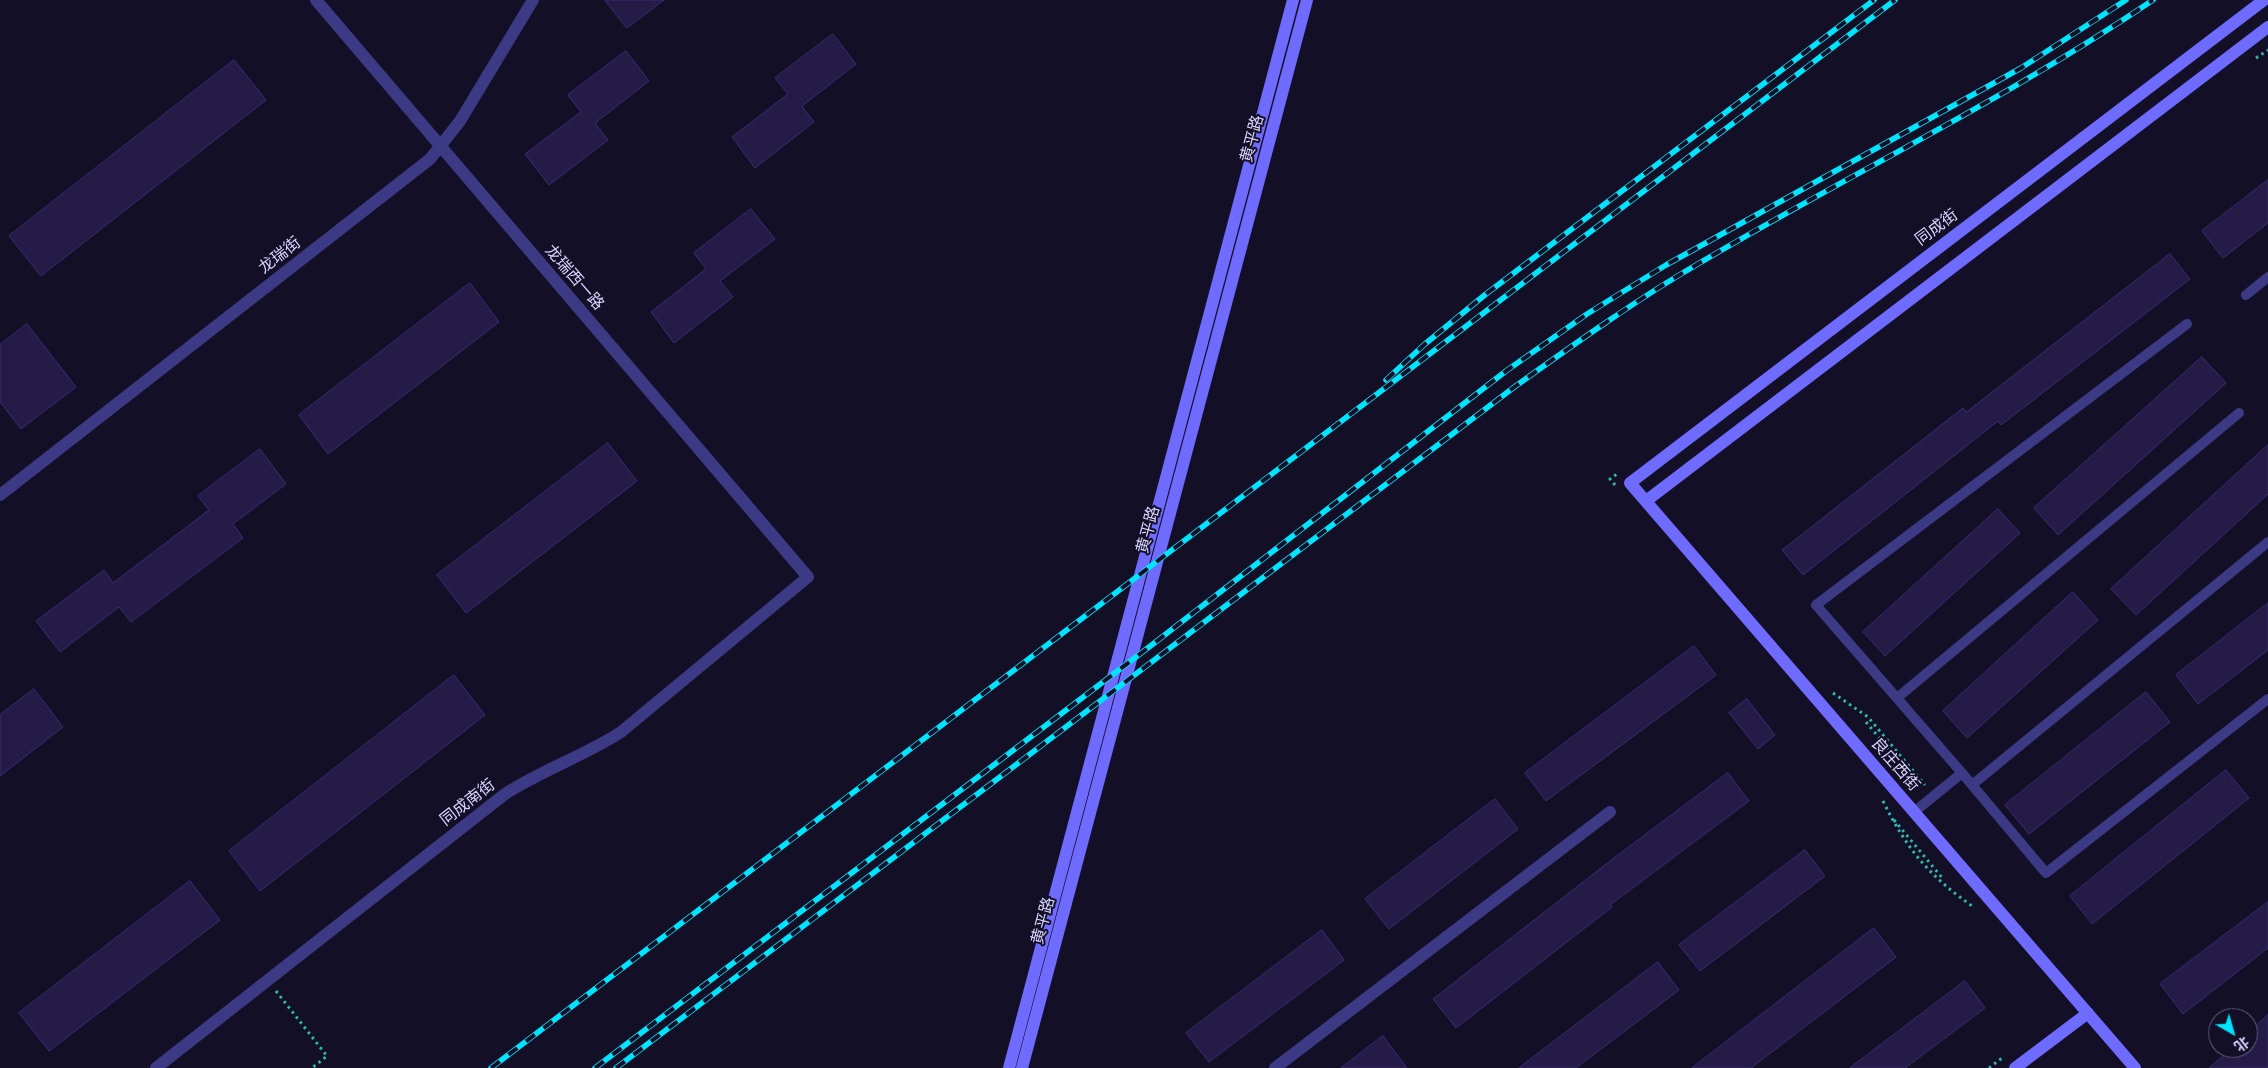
<!DOCTYPE html>
<html>
<head>
<meta charset="utf-8">
<style>
  body { margin:0 }
  #map { position:relative; width:2268px; height:1068px; overflow:hidden; background:#130f26; font-family:"DM Sans","Noto Sans SC",sans-serif }
  canvas { display:block }
  .north { position:absolute; left:2208px; top:1008px; width:50px; height:50px; box-sizing:border-box; background:#130f26; border:1px solid #625e7d; border-radius:50%; rotate:142deg; font-size:14px; font-weight:700; line-height:20px; text-align:center; color:#d9d4ff }
  .north::after { content:''; display:block; margin:auto; width:18px; height:22px; background:#00e5ff; clip-path:polygon(50% 0,100% 100%,50% 72%,0 100%) }
</style>
</head>
<body>
<div id="map">
<canvas width="2268" height="1068"></canvas>
<div class="north">北</div>
</div>
<script>
const g = document.querySelector('canvas').getContext('2d');
g.lineJoin = 'round';
function paint(path, color) {
  g.fillStyle = color;
  g.fill(path, 'evenodd');
}
function trace(path, color, width, dash) {
  g.strokeStyle = color;
  g.lineWidth = width;
  g.lineCap = dash ? 'butt' : 'round';
  g.setLineDash(dash || []);
  g.stroke(path);
}
function label(font, color, halo, rows, align = 'center') {
  g.font = font + ' "DM Sans","Noto Sans SC",sans-serif';
  g.lineWidth = 4;
  g.setLineDash([]);
  g.textBaseline = 'middle';
  g.strokeStyle = halo;
  g.fillStyle = color;
  for (const [text, x, y, turn = 0] of rows) {
    g.save();
    g.translate(x, y);
    g.rotate((+turn || 0) * Math.PI / 180);
    g.textAlign = isNaN(turn) ? turn : align;
    if (halo) g.strokeText(text, 0, 0);
    g.fillText(text, 0, 0);
    g.restore();
  }
}
const building = new Path2D(`
  M605,0h59l-37,28z
  M833,34l23,30 -54,42 12,16 -59,46 -23,-31 56,-43 -13,-16z
  M626,51l23,30 -54,42 13,17 -59,45 -24,-31 56,-42 -13,-17z
  M234,60l32,40 -225,176 -32,-40z
  M2268,180v43l-45,35 -21,-27z
  M751,209l24,30 -55,42 13,16 -59,46 -23,-31 55,-43 -12,-16z
  M2170,254l20,25 -189,146 -3,-4 -195,154 -21,-25 181,-142 3,4z
  M470,283l29,39 -171,132 -29,-39z
  M27,324l49,63 -55,42 -21,-27v-57z
  M2202,357l24,26 -168,152 -24,-27z
  M608,443l29,38 -171,132 -29,-38z
  M2268,445v49l-132,121 -25,-26z
  M260,449l26,35 -53,40 10,14 -112,84 -12,-15 -59,45 -24,-31 68,-51 9,13 96,-73 -11,-14z
  M1998,509l22,24 -135,123 -22,-24z
  M2073,592l25,28 -131,118 -24,-27z
  M2268,603v47l-70,54 -22,-29z
  M1694,646l22,29 -170,126 -21,-28z
  M454,675l31,40 -225,176 -31,-40z
  M34,689l29,38 -63,49v-61z
  M2146,692l24,30 -141,112 -24,-29z
  M1747,699l28,36 -17,14 -29,-36z
  M2226,770l23,28 -157,126 -22,-28z
  M1728,773l21,28 -139,104 2,2 -156,121 -23,-29 177,-138z
  M1495,799l23,30 -129,100 -24,-30z
  M1805,850l20,26 -125,95 -21,-26z
  M190,881l30,39 -171,131 -30,-38z
  M2268,902v46l-85,66 -23,-30z
  M1874,928l22,29 -145,111h-59z
  M1322,930l22,30 -135,102 -23,-29z
  M1658,962l21,28 -103,78h-57z
  M1965,981l20,27 -80,60h-55z
  M2268,1015v53h-59l23,-20h16v-15z
  M1383,1036l24,32h-66z`);
const path = new Path2D(`
  M2256,58l12,-8
  M1615,485l-5,-6 7,-5
  M1833,693l35,24 57,68
  M1866,722l50,60
  M1883,801c24,49 47,76 92,107
  M1894,820l50,60
  M276,991l51,65 -15,12
  M1989,1068l13,-10`);
const lane = new Path2D(`
  M2246,295l22,-18
  M1897,698l342,-285
  M1962,773l-146,-168 371,-281
  M1972,785l296,-243
  M1914,812l48,-39 84,100 222,-174`);
const street = new Path2D(`
  M0,495l430,-336 30,-38 73,-121
  M156,1068l349,-274c37,-24 79,-38 116,-62l187,-155 -492,-577
  M1275,1068l335,-256`);
const secondary = new Path2D(`
  M1646,501l622,-474
  M1009,1068l284,-1068
  M1022,1068l285,-1068
  M2015,1068l73,-55
  M2135,1068l-505,-585 634,-483`);
const rail = new Path2D(`
  M1386,380l39,-36 61,-50 388,-294
  M491,1068l1404,-1068
  M595,1068l558,-424 353,-273 81,-57 79,-49 355,-197 105,-68
  M616,1068l901,-683c52,-37 105,-75 159,-108 157,-95 325,-174 477,-277`);
const streetNames = [
  ["黄平路",1253,139,-75],
  ["同成街",1937,228,-37],
  ["龙瑞街",280,256,-38],
  ["龙瑞西一路",574,278,49],
  ["黄平路",1149,530,-75],
  ["良庄西街",1895,765,49],
  ["同成南街",468,803,-38],
  ["黄平路",1044,921,-75]
];
paint(building, '#241b47');
trace(building, '#3b2d73', 1);
trace(path, '#2fb8b0', 3, [2.5, 4]);
trace(lane, '#3d3a85', 10);
trace(street, '#3d3a85', 12);
trace(secondary, '#6f6bff', 12);
trace(rail, '#00e5ff', 5.5);
trace(rail, '#130f26', 4, [11]);
label('16px', '#d9d4ff', '#130f26', streetNames);
</script>
</body>
</html>
